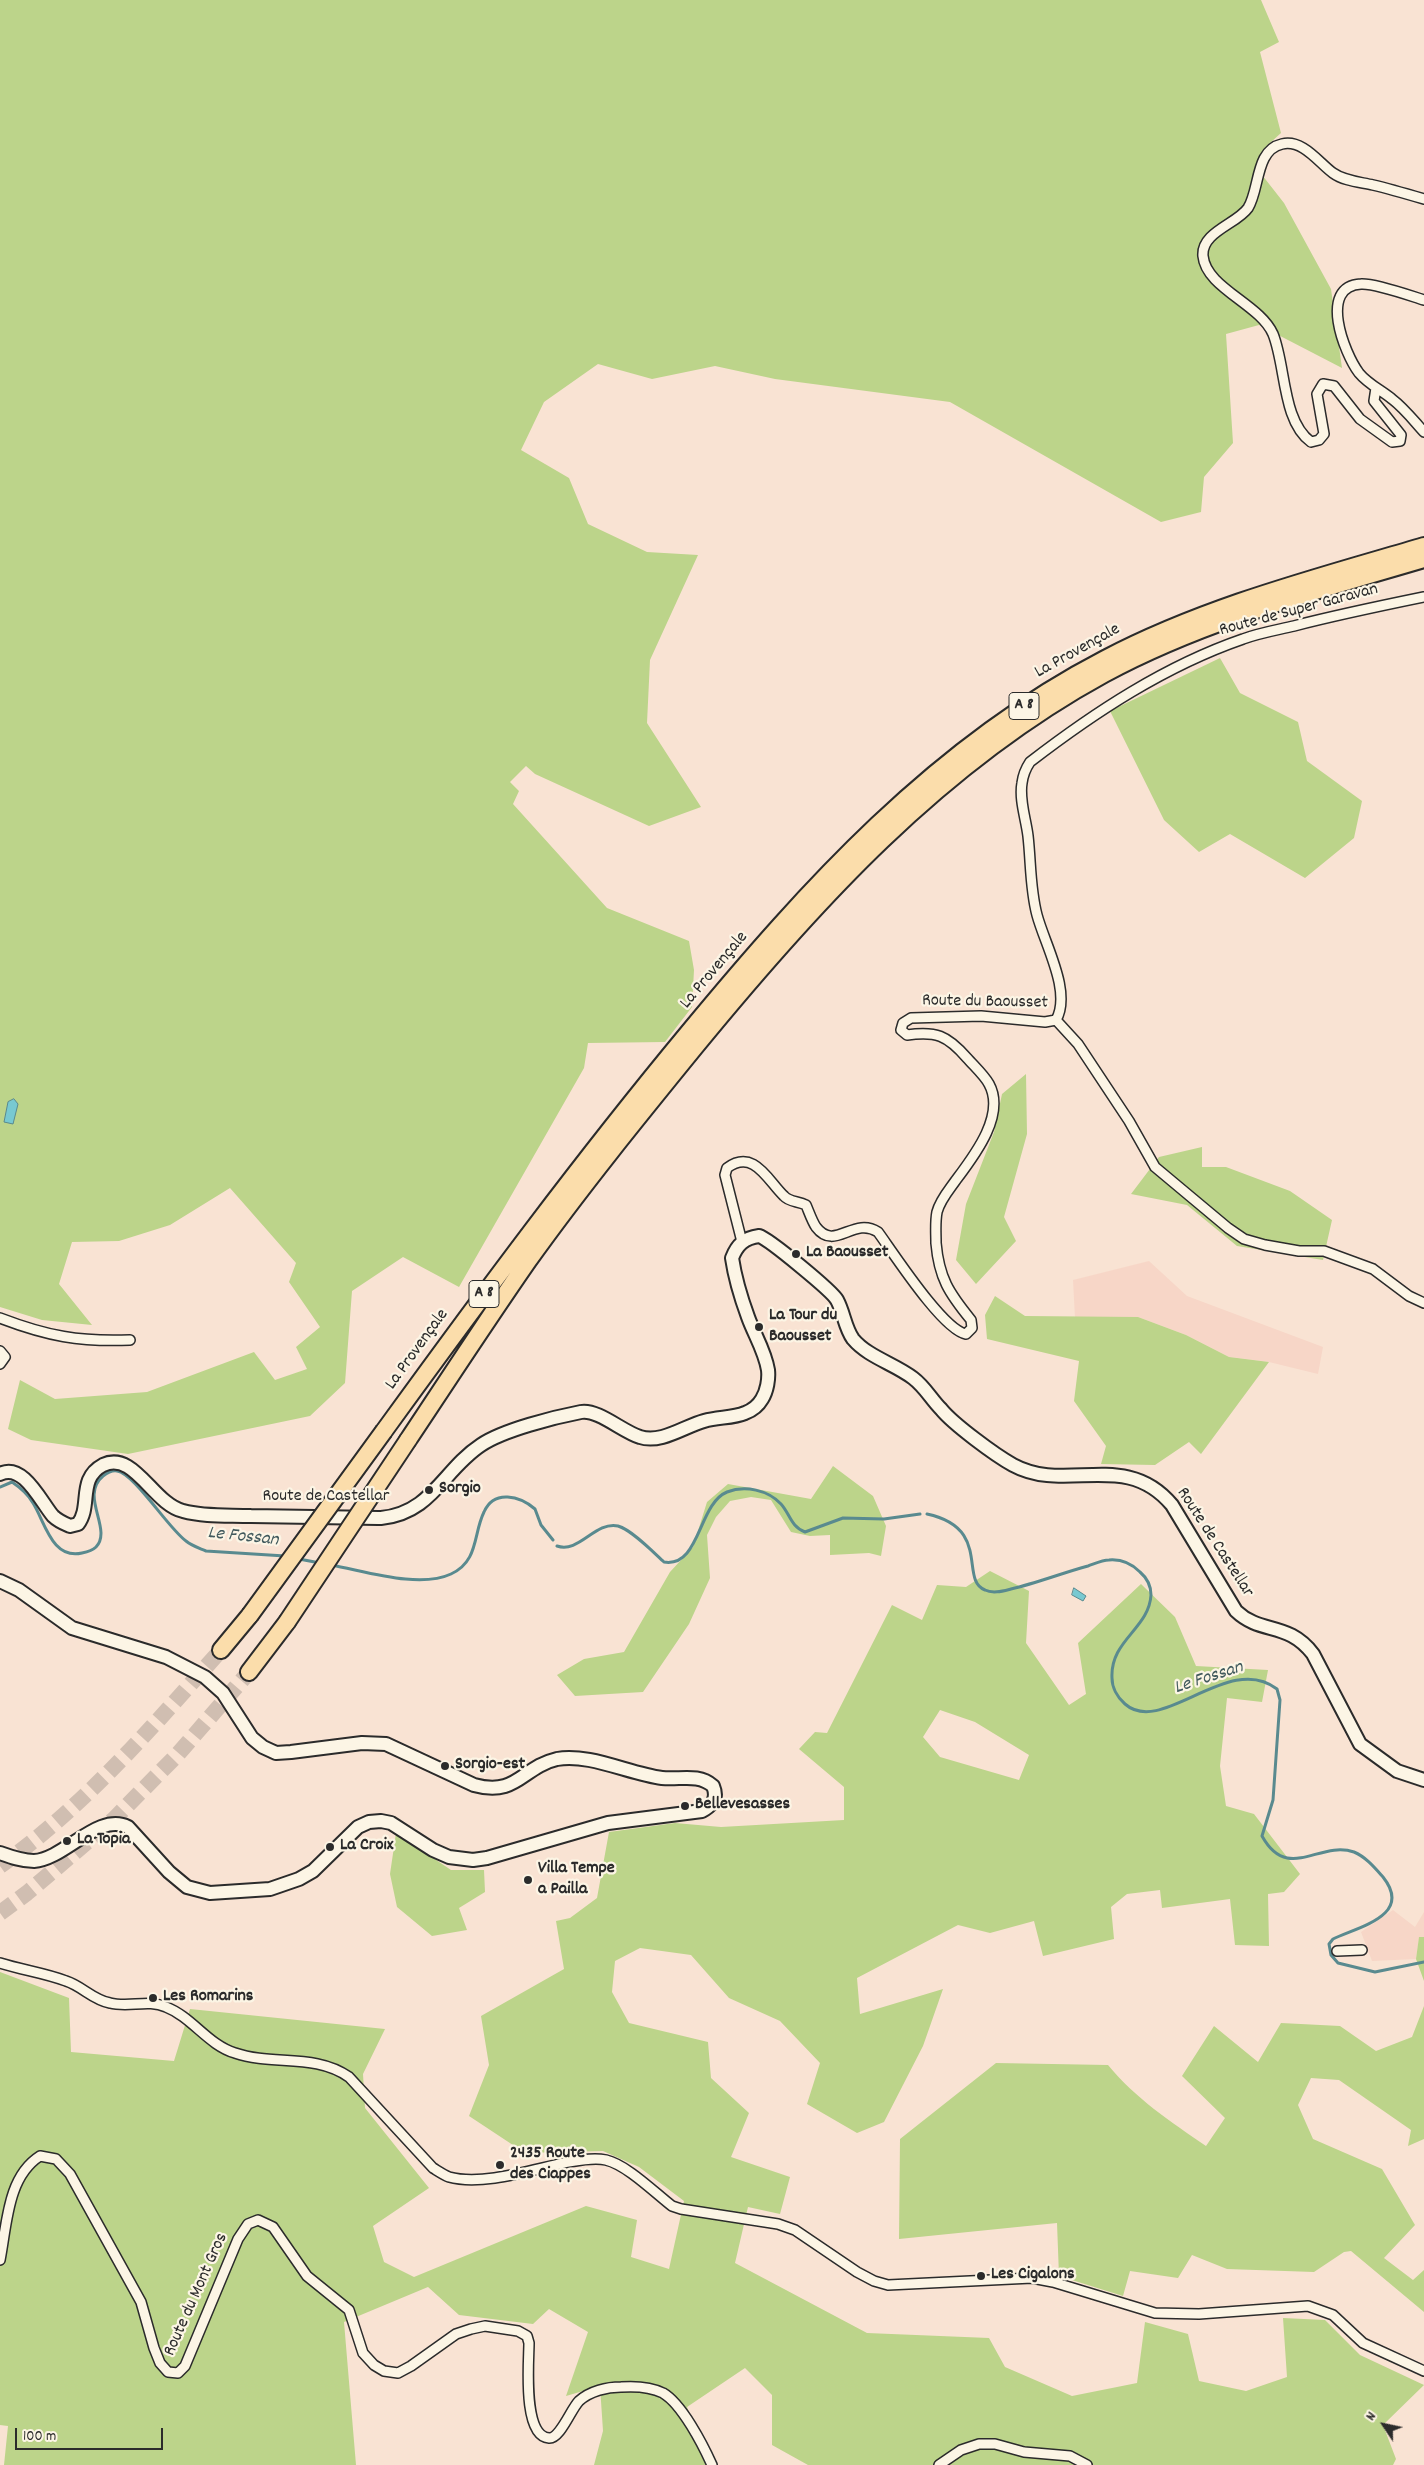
<!DOCTYPE html>
<html>
<head>
<meta charset="utf-8">
<style>
  body { margin:0 }
  #map { position:relative; width:1424px; height:2465px; overflow:hidden; background:#f9e3d3; font-family:Dekko,sans-serif }
  canvas { display:block }
  .north { position:absolute; left:1359px; top:2400px; width:50px; height:50px; -webkit-text-stroke:4px #fcf5e5; paint-order:stroke; rotate:304deg; font-size:14px; font-weight:700; line-height:20px; text-align:center; color:#2b2b2b }
  .north::after { content:''; display:block; margin:auto; width:18px; height:22px; background:#2b2b2b; clip-path:polygon(50% 0,100% 100%,50% 72%,0 100%) }
  .scale { position:absolute; left:15px; top:2428px; width:148px; height:22px; box-sizing:border-box; border:2px solid #2b2b2b; border-top:0; padding-left:6px; font-size:15px; line-height:18px; white-space:nowrap; color:#2b2b2b; -webkit-text-stroke:4px #fcf5e5; paint-order:stroke }
</style>
</head>
<body>
<div id="map">
<canvas width="1424" height="2465"></canvas>
<div class="north">N</div>
<div class="scale">100 m</div>
</div>
<script>
const g = document.querySelector('canvas').getContext('2d');
g.lineJoin = 'round';
function paint(path, color) {
  g.fillStyle = color;
  g.fill(path, 'evenodd');
}
function trace(path, color, width, dash) {
  g.strokeStyle = color;
  g.lineWidth = width;
  g.lineCap = dash ? 'butt' : 'round';
  g.setLineDash(dash || []);
  g.stroke(path);
}
function label(font, color, halo, rows, align = 'center') {
  g.font = font + ' Dekko,sans-serif';
  g.lineWidth = 4.5;
  g.setLineDash([]);
  g.textBaseline = 'middle';
  g.strokeStyle = halo;
  g.fillStyle = color;
  for (const [text, x, y, turn = 0] of rows) {
    g.save();
    g.translate(x, y);
    g.rotate((+turn || 0) * Math.PI / 180);
    g.textAlign = isNaN(turn) ? turn : align;
    if (halo) g.strokeText(text, 0, 0);
    g.fillText(text, 0, 0);
    g.restore();
  }
}
const built = new Path2D(`
  M1149,1261l38,35 136,51 -5,27 -49,-12 -40,-5 -43,-22 -48,-18 -63,1 -2,-38z
  M1393,1910l22,17 9,-15v25l-5,1 -3,21 -44,2 -11,-29z`);
const green = new Path2D(`
  M0,0h1261l18,42 -19,10 21,81 -11,10 -15,23 29,37 47,86 11,79 -83,-43 -33,9 7,109 -29,34 -3,35 -40,10 -211,-120 -175,-23 -60,-13 -63,13 -54,-15 -54,38 -23,48 48,28 19,46 59,28 51,3 -48,105 -3,63 54,84 -52,19 -114,-52 -9,-8 -16,16 9,9 -6,13 94,104 82,33 5,29 -2,37 -27,35 -77,1 -4,25 -125,219 -56,-30 -51,34 -7,92 -35,33 -182,38 -97,-14 -23,-11 12,-49 35,19 92,-7 107,-40 21,28 32,-11 -11,-22 24,-20 -31,-45 7,-19 -66,-75 -60,37 -51,16 -47,1 -13,42 33,41 -50,-5 -42,-13z
  M1220,658l20,35 58,29 9,39 55,40 -8,37 -49,40 -75,-44 -31,18 -35,-32 -54,-109z
  M1026,1074l1,60 -23,83 12,24 -40,43 -20,-24 10,-56 28,-72 8,-38z
  M1202,1147v20h24l64,24 42,29 -9,40 -86,-14 -50,-41 -56,-11 28,-37z
  M995,1296l30,20 113,1 48,18 43,22 40,5 -68,92 -12,-12 -34,23 -54,-1 5,-18 -32,-45 5,-40 -92,-22 -2,-24z
  M833,1466l40,30 13,30 -5,30 -12,-3 -39,2v-20l-20,1 -19,-4 -20,-32 -20,-3 -21,4 -14,16 -9,18 3,43 -21,46 -46,68 -68,4 -18,-21 27,-16 40,-7 46,-80 23,-25 14,-45 21,-18 83,15z
  M990,1571l39,20 -3,52 43,62 17,-11 -8,-51 63,-59 34,33 21,49 72,4 -6,32 -35,-4 -7,68 6,40 28,8 46,60 -16,18 -16,2 1,52 -34,-1 -5,-46 -68,9 -2,-18 -33,4 -16,13 3,32 -71,17 -9,-35 -44,12 -32,-8 -101,53 3,36 83,-25 -20,57 -39,76 -27,11 -50,-29 13,-41 -40,-42 -51,-23 -38,-43 -51,-7 -25,13 -3,31 17,31 79,19 3,36 38,35 -18,44 59,20 -10,37 -32,-7 -13,56 132,70 122,5 16,29 67,29 65,-13 8,-61 43,12 11,47 47,10 41,-14 -4,-59 42,2 35,35 64,30 -41,40 13,34 -3,6h-585l-36,-20v-50l-27,-27 -58,39 21,58h-114l9,-34 -3,-45 -34,10 22,-64 -39,-23 -16,15 -74,-9 -31,-28 -84,35 12,143h-352l4,-39 -8,-1v-453l69,26 2,54 103,9 16,-52 195,20 -22,45 2,34 64,80 -56,38 11,36 30,15 172,-71 51,14 -6,37 38,12 15,-68 -45,-34 -36,-16 -78,2 -56,-37 20,-51 -8,-49 83,-47 -8,-48 14,-3 27,-20 12,-66 66,-9 46,4 123,-7v-33l-45,-38 16,-17 12,1 65,-128 30,15 15,-35 29,2zM940,1710l35,12 54,33 -10,25 -79,-23 -17,-20z
  M396,1833l55,37h33l1,22 -26,16 8,22 -35,6 -35,-29 -7,-33z
  M1419,1937h5v44l-8,-22z
  M1424,2006v133l-16,7 3,-16 -72,-50 -28,-2 -13,27 15,34 69,30 33,56 -31,33 29,22 11,-10v42l-73,-61 -7,1 -30,20 -87,-3 -35,-14 -14,23 -48,-7 -7,25 -64,-20 -2,-53 -158,16 1,-100 96,-76 112,2c27,33 63,57 98,81l19,-28 -43,-42 32,-50 44,36 23,-39 59,3 36,25 36,-14z`);
const water = new Path2D(`
  M14,1099l4,5 -5,20 -9,-2 4,-20z
  M1074,1588l12,8 -3,5 -11,-6z`);
const stream = new Path2D(`
  M0,1487l12,-5c9,6 16,12 21,21 12,19 19,57 49,50 5,-1 10,-2 14,-6 17,-18 -17,-51 7,-71 4,-3 9,-6 14,-5 17,2 51,57 69,70 6,5 13,7 20,10l79,5
  M927,1514c65,14 32,66 58,76 8,4 18,1 26,-1 26,-6 51,-16 77,-23 6,-2 14,-6 21,-6 12,-1 23,4 31,12 7,6 11,14 11,23 -2,34 -41,45 -39,83 0,9 5,19 13,26 37,33 104,-53 152,-15l3,11 -7,100 -11,36c26,47 57,4 92,16 12,5 21,16 29,25 31,39 -26,50 -50,62l-4,5 2,11 7,8 37,9 49,-10
  M557,1546c22,8 38,-25 61,-20 14,4 35,26 46,36 36,6 34,-58 63,-70 18,-7 41,-2 54,12 9,10 10,23 24,28l38,-14 41,1 36,-5
  M299,1559l21,4
  M331,1565c34,6 88,24 120,9 28,-13 22,-40 33,-62 10,-23 36,-16 51,-3l6,16 12,15`);
const highwayTunnel = new Path2D(`
  M0,1866c84,-59 153,-140 221,-216
  M0,1913l27,-20 87,-74 64,-65 71,-82`);
const street = new Path2D(`
  M1424,300c-16,-5 -49,-17 -63,-16 -43,2 -17,69 -2,89 9,11 22,17 33,26 12,9 22,22 32,33
  M1376,388l-2,13 27,34 -1,6 -8,1 -32,-23 -26,-33 -11,-2 -6,10 7,40 -5,6 -8,2c-29,-21 -25,-76 -38,-108 -13,-30 -67,-46 -70,-78 -2,-24 34,-32 45,-48 12,-19 7,-58 34,-64 21,-5 37,19 51,29 11,8 27,9 40,12 17,4 34,9 51,14
  M1056,1020c16,-28 -11,-75 -19,-105 -7,-26 -6,-53 -9,-79 -2,-17 -9,-36 -6,-53 1,-8 4,-15 8,-21 65,-50 135,-96 213,-123 16,-6 34,-9 51,-13 43,-11 86,-20 130,-29
  M1056,1020l22,24 51,77 26,46 73,61 16,11 21,6 34,6h25l49,18 36,27 15,7
  M742,1242l-17,-67 2,-7c27,-20 41,13 57,28 5,6 14,5 22,9 3,7 6,16 10,22 19,25 37,-11 62,5 16,22 65,98 88,102l6,-6 -1,-8c-22,-27 -32,-42 -35,-77 0,-10 -1,-21 1,-31 3,-12 12,-22 19,-32 18,-24 50,-65 33,-96 -5,-9 -15,-18 -22,-26 -20,-23 -31,-27 -60,-23l-6,-5 2,-7 8,-5 70,-2 64,6 11,-2
  M0,1318c47,18 79,24 130,22
  M0,1351l5,6 -5,7
  M1337,1951l25,-1
  M0,1963c22,7 45,10 66,18 16,5 27,19 44,22 19,5 38,-4 56,4 26,10 42,38 69,46 38,13 80,0 114,24l84,91c5,3 11,7 16,9 33,9 82,-7 115,-14 13,-2 28,-6 42,-3 21,5 48,32 66,46l9,3 97,15 17,6 62,42 17,9 14,4 144,-7 21,4 102,31 44,1 109,-8 25,9 30,28 61,28
  M0,2260c7,-35 7,-83 40,-104l16,3 14,15 71,128 13,46 6,15 8,9 10,1 7,-7 53,-127 10,-15 10,-4 15,7 34,49 42,34 14,43 11,12 10,6 14,2 13,-7 45,-32 15,-5 14,-3 33,5 9,5 2,7c0,18 -7,93 20,95 11,1 22,-29 30,-37 11,-10 28,-14 42,-14 14,-1 30,0 42,6 19,11 40,52 49,72
  M939,2465l22,-15 18,-6h16l29,8 46,4 17,9`);
const secondary = new Path2D(`
  M0,1474c23,-12 41,28 53,42 5,5 10,7 17,10l8,-2c14,-18 -1,-45 25,-59 31,-15 50,39 80,46 22,6 46,4 68,5 44,1 87,1 130,2 51,-5 62,-48 100,-73 22,-15 74,-28 100,-33 17,-3 42,20 59,25 21,7 45,-11 64,-16 14,-4 29,-3 41,-8 8,-3 13,-7 17,-14 5,-8 7,-20 6,-29 -3,-19 -14,-36 -20,-53 -7,-19 -13,-39 -16,-59 5,-13 12,-20 27,-22 10,3 73,55 78,64 7,13 8,28 16,39 15,18 42,25 60,39 12,9 18,21 28,31 12,15 54,46 72,56 53,29 112,-16 159,40l64,106c25,24 52,10 77,43l47,90 37,27 27,9
  M0,1581l19,9 53,38 94,29 39,20 18,16 29,45 11,9 13,6 15,-1 71,-9 24,1 88,41c43,12 48,-18 83,-26 32,-6 73,15 105,19 18,2 36,-5 51,8 5,12 0,19 -11,25l-94,12 -121,35 -14,2 -24,-3 -16,-7 -42,-27 -10,-2 -12,1 -11,5 -45,44 -14,8 -29,10 -60,4 -23,-6 -18,-15 -41,-45c-30,-15 -63,32 -94,34 -12,0 -23,-4 -34,-8`);
const highway = new Path2D(`
  M384,1431c98,-135 197,-269 304,-398 120,-145 247,-286 417,-374 101,-53 211,-81 319,-113
  M408,1440c40,-60 79,-120 120,-179 53,-74 110,-144 167,-214 118,-144 244,-283 409,-373 100,-54 212,-83 320,-115
  M221,1650l29,-35
  M249,1672l38,-50`);
const highwayBridge = new Path2D(`
  M250,1615l134,-184
  M287,1622l121,-182`);
const markers = [
  [796,1254,5,"#2b2b2b"],
  [759,1327,5,"#2b2b2b"],
  [429,1490,5,"#2b2b2b"],
  [445,1766,5,"#2b2b2b"],
  [685,1806,5,"#2b2b2b"],
  [67,1841,5,"#2b2b2b"],
  [330,1847,5,"#2b2b2b"],
  [528,1880,5,"#2b2b2b"],
  [153,1998,5,"#2b2b2b"],
  [500,2165,5,"#2b2b2b"],
  [981,2276,5,"#2b2b2b"]
];
const shields = [
  [1024,706,30],
  [484,1294,30]
];
const shieldNames = [
  ["A 8",1024,706],
  ["A 8",484,1294]
];
const streetNames = [
  ["Route de Super Garavan",1299,611,-15],
  ["La Provençale",1078,652,-29],
  ["La Provençale",715,971,-50],
  ["Route du Baousset",985,1003,1],
  ["La Provençale",418,1350,-54],
  ["Route de Castellar",326,1498],
  ["Route de Castellar",1214,1543,57],
  ["Route du Mont Gros",197,2295,-66]
];
const poiNames = [
  ["La Baousset",806,1254],
  ["La Tour du",769,1317],
  ["Baousset",769,1338],
  ["Sorgio",439,1490],
  ["Sorgio-est",455,1766],
  ["Bellevesasses",695,1806],
  ["La Topia",77,1841],
  ["La Croix",340,1847],
  ["Villa Tempe",538,1870],
  ["a Pailla",538,1891],
  ["Les Romarins",163,1998],
  ["2435 Route",510,2155],
  ["des Ciappes",510,2176],
  ["Les Cigalons",991,2276]
];
const waterNames = [
  ["Le Fossan",243,1538,6],
  ["Le Fossan",1209,1679,-18]
];
paint(built, '#f7d6c7');
paint(green, '#bcd48a');
paint(water, '#78c9d1');
trace(water, '#598a8f', 1);
trace(stream, '#598a8f', 3);
trace(highwayTunnel, '#d0beb1', 16, [16, 8]);
trace(street, '#2b2b2b', 12);
trace(secondary, '#2b2b2b', 16);
trace(highway, '#2b2b2b', 20);
trace(street, '#fcf5e5', 9);
trace(secondary, '#fcf5e5', 12);
trace(highway, '#fbddab', 16);
trace(highwayBridge, '#2b2b2b', 20, []);
trace(highwayBridge, '#fbddab', 16);
for (const [x, y, r, color] of markers) {
  const dot = new Path2D();
  dot.arc(x, y, r, 0, 2 * Math.PI);
  g.fillStyle = color;
  g.fill(dot);
  trace(dot, '#fcf5e5', 2);
}
for (const [x, y, w] of shields) {
  const box = new Path2D();
  box.roundRect(x - w / 2, y - 13.5, w, 27, 4);
  g.fillStyle = '#fcf5e5';
  g.fill(box);
  trace(box, '#2b2b2b', 1);
}
label('bold 16px', '#2b2b2b', null, shieldNames);
label('18px', '#2b2b2b', '#fcf5e5', streetNames);
label('bold 18px', '#2b2b2b', '#fcf5e5', poiNames, 'left');
label('italic 19px', '#425a5d', '#fcf5e5', waterNames);
</script>
</body>
</html>
